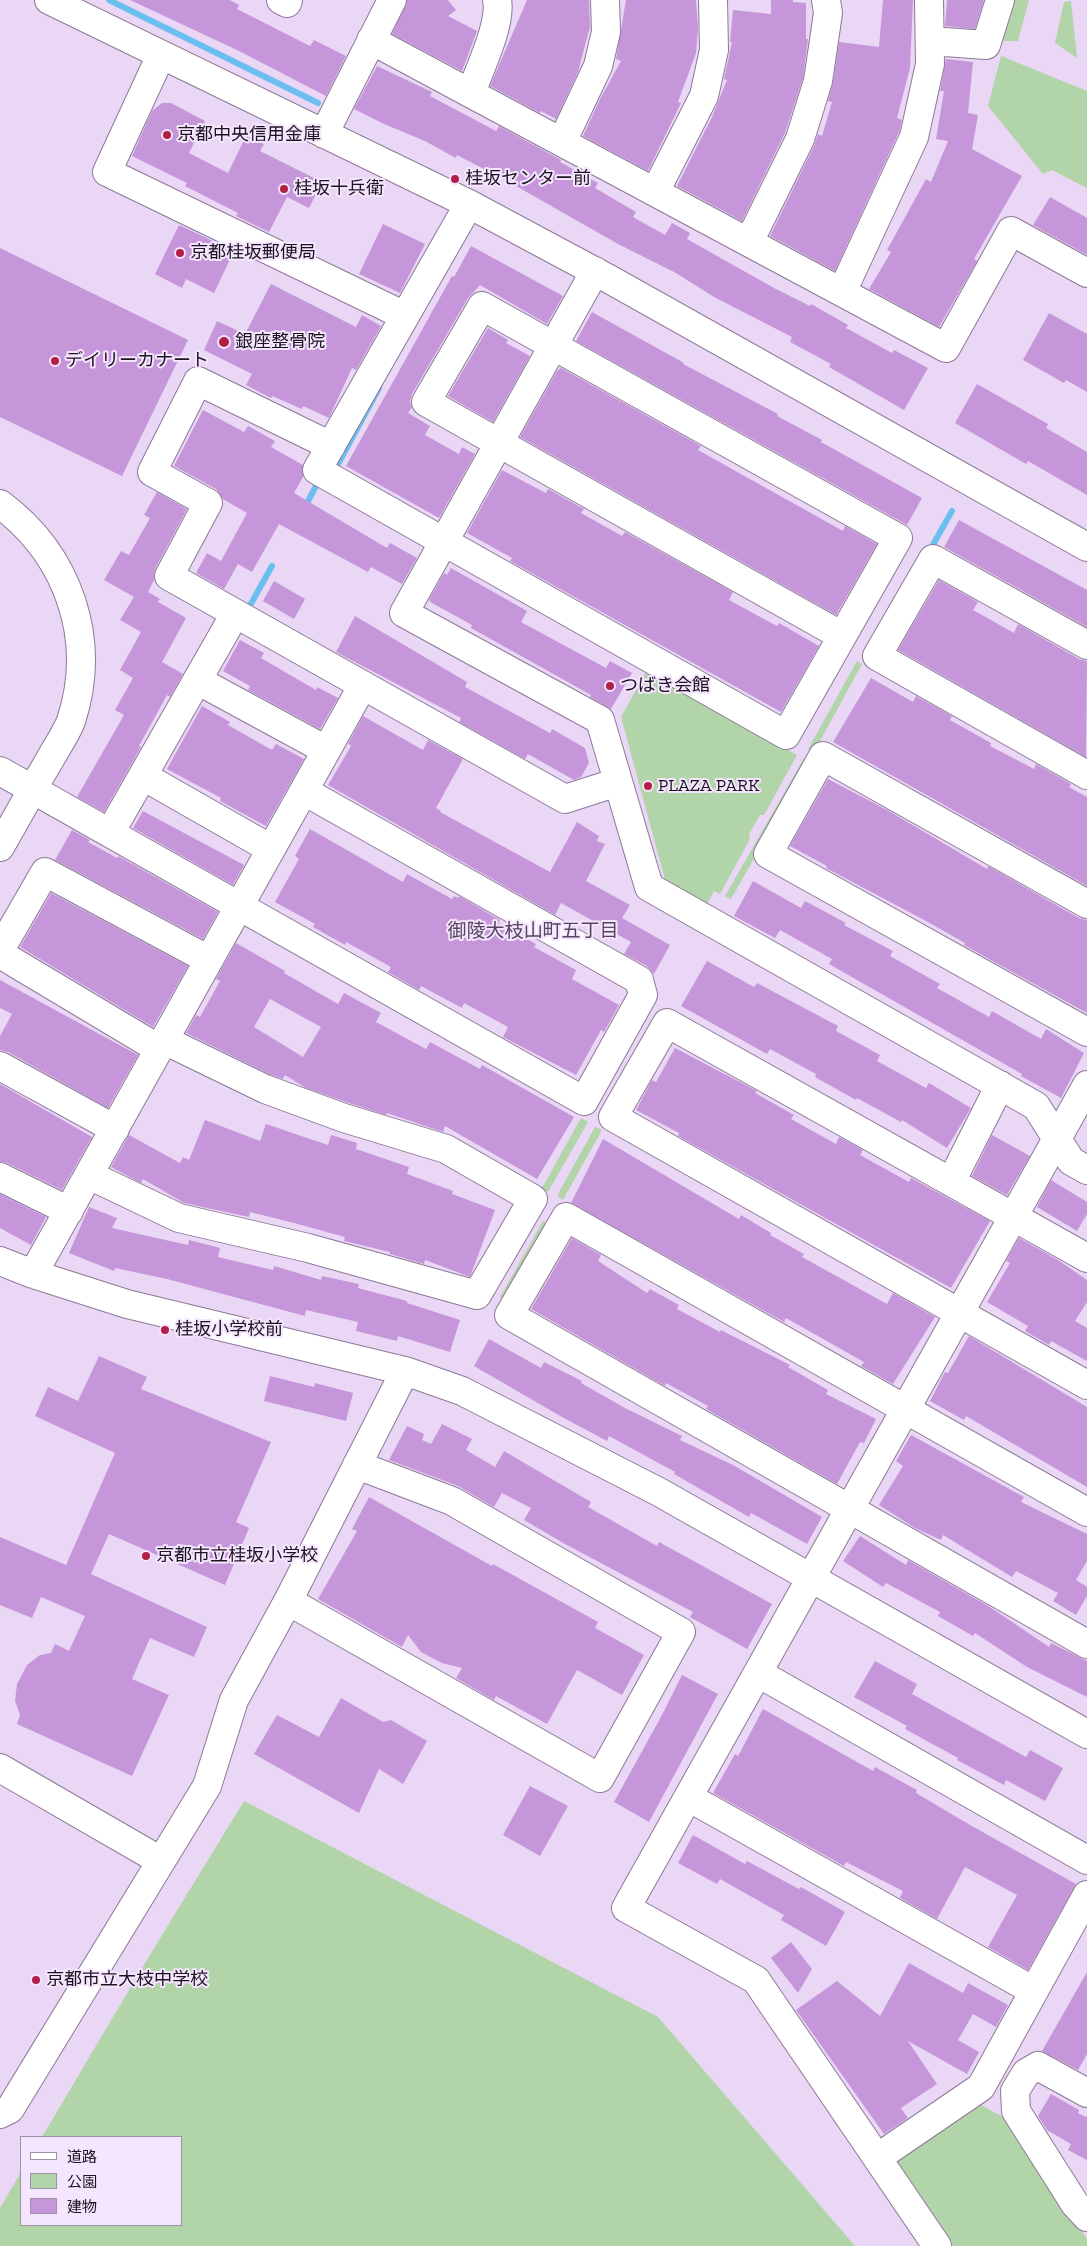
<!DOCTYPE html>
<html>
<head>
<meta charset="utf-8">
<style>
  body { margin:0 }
  #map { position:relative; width:1087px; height:2246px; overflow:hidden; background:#ead6f5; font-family:"Zilla Slab","Noto Sans JP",serif }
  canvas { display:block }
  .legend { position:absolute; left:20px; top:2136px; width:162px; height:90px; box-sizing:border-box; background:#f5e5fe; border:1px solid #9e91a4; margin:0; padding:6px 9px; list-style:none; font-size:15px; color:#1b131e }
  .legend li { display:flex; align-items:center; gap:10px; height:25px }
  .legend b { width:25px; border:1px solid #9e91a4 }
</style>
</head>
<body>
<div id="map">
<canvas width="1087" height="2246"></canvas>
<ul class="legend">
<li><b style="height:6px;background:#fff"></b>道路</li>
<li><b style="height:14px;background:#b1d4a8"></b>公園</li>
<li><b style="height:14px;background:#c597da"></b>建物</li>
</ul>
</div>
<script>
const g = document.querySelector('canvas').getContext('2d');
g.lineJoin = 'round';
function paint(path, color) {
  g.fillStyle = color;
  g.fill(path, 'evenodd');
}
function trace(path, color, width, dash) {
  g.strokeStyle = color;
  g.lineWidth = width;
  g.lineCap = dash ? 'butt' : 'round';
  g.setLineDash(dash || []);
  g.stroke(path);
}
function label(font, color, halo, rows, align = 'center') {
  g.font = font + ' "Zilla Slab","Noto Sans JP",serif';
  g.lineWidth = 4;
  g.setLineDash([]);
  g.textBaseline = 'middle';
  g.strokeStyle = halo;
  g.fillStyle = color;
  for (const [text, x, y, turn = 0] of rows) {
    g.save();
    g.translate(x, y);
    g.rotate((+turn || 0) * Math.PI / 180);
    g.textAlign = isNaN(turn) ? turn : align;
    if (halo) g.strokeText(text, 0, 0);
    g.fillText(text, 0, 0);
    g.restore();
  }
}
const green = new Path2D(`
  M1008,0h21l-11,41h-20z
  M1071,1l6,57 -22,-15 9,-41z
  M1001,56l86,35v97l-35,-18 -9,4 -55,-68z
  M857,661l5,3 -48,88 -6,-3z
  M646,672l151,83 -33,60h-4l-11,19 1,5 -30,55 -6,-3 -9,17 -38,-21 -46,-170z
  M804,758l6,2 -79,139 -6,-3z
  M581,1118l7,4 -40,70 -6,-4z
  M595,1127l7,3 -39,70 -6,-4z
  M543,1221l6,4 -42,76 -7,-4z
  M244,1801l414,216 197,229h-855v-38l21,-36v53h160v-88h-139l106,-179z
  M981,2105l22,12 84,122v7h-138l-56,-82z`);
const stream = new Path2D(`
  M109,0l209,103
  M337,466l42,-78
  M305,507l11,-21
  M930,550l22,-39
  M248,609l24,-43`);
const building = new Path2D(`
  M130,0h100l9,5 -2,4 73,37 4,-6 32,16 -20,40 -89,-46z
  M407,0h41l8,10 -8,6 29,15 -15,40 -70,-37z
  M527,0h62l1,27 -12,45 -22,47 -15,-8 -1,2 -50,-27z
  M626,0h70l2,29 -2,24 -18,49 3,1 -33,68 -65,-35 17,-37 21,-38 -5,-2z
  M771,0h22v2l13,1v36h2l-5,39 -18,55 -43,88 -65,-35 35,-69 15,-37 -3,-1 8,-37h-2l3,-32 38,4z
  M883,0h30l-3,68 -13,50 5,2 -3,12 -64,139 -65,-35 44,-90 4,-12 4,2 10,-34 -4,-1 5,-18 6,-41 40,5z
  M947,0h37l-9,29 -30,-3z
  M946,59l27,3 -5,51 10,2 -6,34 50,27 -48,83 3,2 -38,66 -70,-38 22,-37 -4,-2 39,-71 5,3 17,-41 -12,-2 8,-48h-4z
  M377,66l55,26 -2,4 66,35 3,-5 62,34 -1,2 38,21 -3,5 41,24 -3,5 32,18 7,-12 18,10 -3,6 87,49 36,18 1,-2 37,21 -2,3 46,25 2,-3 34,18 -24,42 -75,-43 2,-3 -41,-22 2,-5 -78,-40 -38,-24 -58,-29 -109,-62 -52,-27 -1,3 -31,-17 -41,-17 -30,-15z
  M162,103h9l34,18 -16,32 39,20 18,-37 18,8 -4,7 62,31 -13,26 -22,-11 -18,35 -33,-16 2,-3 -53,-27 2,-3 -55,-27 20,-45z
  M1050,197l37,21v37l-54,-30z
  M383,224l42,20 -25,49 -41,-19z
  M179,225l55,26 -20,42 -28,-14 -4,9 -27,-14z
  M471,246l92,50 -16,28 -67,-39 -12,13 -56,96 -2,8 2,5 -4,6 22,13 -5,9 34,19 3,-7 13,7 -36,64 -93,-52 106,-190 2,1z
  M0,248l188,92 -66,136 -122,-59z
  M271,284l85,43 6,-12 19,11 -25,44 -4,-2 -23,50 -26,-12 -1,3 -30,-13 -1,2 -25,-13 6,-11 -48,-24 13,-29 28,13z
  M592,312l92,51 -1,1 95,50 -1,2 45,24 -1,2 101,56 -15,27 -331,-184z
  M1049,313l38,21v58l-21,-12 -2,3 -41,-23z
  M488,328l20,12 -2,3 24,13 -37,66 -45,-26z
  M561,368l140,78 -3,4 145,81 2,-5 32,18 -41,71 -316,-178 37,-66z
  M977,384l71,40 -2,4 41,24v43l-59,-34 -2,3 -71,-41z
  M203,410l41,22 4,-6 27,15 -4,6 32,18v12l-9,16 93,55 3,-5 27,15 -15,26 -31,-17 -3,5 -89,-48 -27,48 -14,-8 -14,25 -28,-16 11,-20 14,8 26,-48 -24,-14 -7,-10 -42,-23z
  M502,470l44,23 2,-4 36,20 -3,4 41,23 3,-4 108,60 -4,8 48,26 2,-3 40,23 -38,66 -271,-151 2,-3 -45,-25z
  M157,492l30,17 -32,60 -1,11 -6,12 12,7 -2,3 28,16 -24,44 21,12 -13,23 -3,-2 -28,51 2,1 -37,65 -27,-15 47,-82 -9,-5 18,-32 -13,-8 21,-38 -21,-12 14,-23 -30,-17 17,-29 8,4 21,-37 -6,-3z
  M959,520l128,70v37l-143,-80z
  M451,568l76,43 -6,11 85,46 4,-7 22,12 -21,36 -21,-12 1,-2 -120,-67 1,-3 -40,-22 -3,-3 15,-27 3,2z
  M939,580l39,22 -5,8 41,23 4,-9 61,35 8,2 -1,96 -188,-107z
  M274,581l31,18 -11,20 -31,-18z
  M355,616l112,66 -2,5 85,46 2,-4 33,19 4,15 -8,14 -7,3 -46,-26 -3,5 -66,-37 2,-4 -125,-66z
  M240,640l24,13 -3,5 55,32 1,-3 21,11 -18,31 -72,-39 2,-4 -27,-15z
  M871,678l42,24 3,-6 36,20 -2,4 41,23 -1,3 44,23 2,-5 35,20 -2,3 18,10v89l-254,-144z
  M202,706l28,16 -2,3 44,25 4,-6 28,15 -38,67 -46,-25 1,-3 -54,-29z
  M363,716l60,34 5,-10 35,19 -27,49 5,3 -1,1 110,60 27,-50 22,14 -2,5 8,3 -19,37 44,24 -8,13 48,27 -16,29 -7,-8 -23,-12 7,-12 -70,-39 -6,12 -227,-130 22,-37 1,-3 -3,-1z
  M828,779l61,32 98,58 1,-3 91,52 8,2v93l-91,-50 -32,-18 1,-2 -39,-22 -100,-53 1,-2 -37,-20z
  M143,811l101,54 -11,20 -100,-57z
  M310,829l93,53 4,-8 45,25 2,-3 4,2 1,-2 41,24 -2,3 38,21 -2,3 42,23 -4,9 47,26 -15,27 -3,-2 -25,45 -73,-38 5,-10 -44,-24 -2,5 -41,-22 -2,4 -31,-18 3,-5 -45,-25 -1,3 -32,-18 2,-3 -40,-22 24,-43 -4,-3z
  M72,830l18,10 -2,2 29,16 1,-2 100,56 -15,27 -148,-79z
  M753,881l48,27 4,-7 41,22 -2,2 49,26 -3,5 50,28 -3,4 52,29 3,-6 49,28 5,-10 38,24 -23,45 -40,-22 1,-2 -193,-110 3,-5 -52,-29 -5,8 -41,-22z
  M51,893l137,73 -35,61 -133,-80z
  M236,943l49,28 -1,2 54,31 6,-11 37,20 -5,9 50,27 4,-7 50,27 2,-4 92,52 -37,62 -92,-53 -2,6 -56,-19 -1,2 -37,-12 -43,-15 -21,-13 -2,4 -12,-4 -85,-42 10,-18 4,2 20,-36 -4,-2zM270,999l51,28 -18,30 -49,-30z
  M707,961l47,26 3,-4 81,43 -2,5 44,24 -3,6 49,27 3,-5 42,25 -24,40 -45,-28 -1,2 -44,-24 -1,2 -41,-23 1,-3 -46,-25 -3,5 -86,-48z
  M0,980l138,75 -30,53 -100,-56 -8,-2v-14l12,-22 -12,-6z
  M675,1048l82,43 -2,2 39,22 -3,4 45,25 3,-7 24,13 -3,5 49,27 2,-4 79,43 -39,67 -273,-152 1,-3 -43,-23 16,-30 4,2z
  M0,1084l92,53 -30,53 -55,-27 -7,-1z
  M205,1120l55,21 6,-17 62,21 3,-10 26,8 -1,6 53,18 -2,7 46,17 -1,3 43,16 -25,67 -45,-17 -1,4 -34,-10v-2l-46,-11 1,-4 -51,-14 -44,-11 -1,5 -65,-14 -41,-24 -2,4 -30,-16 18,-32 51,28 3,-6 6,3z
  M992,1135l38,21 -23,39 -35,-19z
  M603,1139l136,80 2,-4 30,18 -1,2 34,19 -2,3 85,47 6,-11 42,24 -42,67 -32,-18 3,-4 -78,-44 -2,4 -213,-119z
  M1051,1180l36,22v12l-10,17 -40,-24z
  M0,1194l46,23 -15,28 -31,-17z
  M89,1207l28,11 -5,10 76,17 1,-5 31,8 -2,9 55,13 1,-4 47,14 1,-4 37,8 -1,4 49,13v2l53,17 -10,32 -52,-16 -1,5 -41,-10 2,-9 -52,-12 -1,6 -138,-37 -52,-11 -1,3 -45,-18z
  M572,1238l29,17 -3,6 49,32 3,-4 29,16 -2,4 43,23 1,-2 69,35 -2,2 40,23 -2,4 50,25 -12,24 -4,-1 -23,42 -131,-75 2,-3 -42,-23 -1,3 -134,-77z
  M1019,1238l39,22 29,20v22l-12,19 12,7v33l-36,-20 -2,4 -24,-14 3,-5 -41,-24 23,-39 -4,-2z
  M969,1336l118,71v80l-121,-71 -2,4 -34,-19 15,-29 3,1z
  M489,1339l52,29 3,-6 38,19 -1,2 44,25 57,28 -2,4 53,25 89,52 -15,27 -56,-31 -2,4 -75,-43 1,-2 -66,-36 -2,5 -45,-24 -88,-51z
  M99,1356l48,21 -6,12 130,53 -35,80 13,6 -24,57 -116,-51 -18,40 116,53 -13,30 -44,-19 -18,41 37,16 -37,81 -115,-52 3,-9 -5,-14 2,-17 10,-19 13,-10 11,-2 4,-9 14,7 16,-35 -44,-19 -9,21 -32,-13v-68l66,28 49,-112 -80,-37 13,-29 30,14z
  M270,1376l44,11 1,-4 38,10 -7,28 -82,-20z
  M442,1424l30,15 -6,11 29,17 9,-16 87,51 -3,5 69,39 2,-4 113,62 -25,45 -57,-32 3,-5 -128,-68 -41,-24 7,-12 -29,-15 -8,14 -36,-21 -69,-26 18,-34 17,8 -2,6 9,4z
  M911,1435l113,62 -3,5 66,32v27l-11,19 11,7v9l-11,19 -23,-14 5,-8 -42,-22 -4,6 -69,-42 -2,5 -26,-12 -36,-23 24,-39 -7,-5z
  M369,1497l123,69 1,-2 105,58 -3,6 49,27 -22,40 -45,-25 -30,54 -51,-28 -2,4 -38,-22 6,-10 -20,-5 -21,-11 -13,-17 -6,12 -84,-48 39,-68 -5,-2z
  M860,1536l46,29 2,-5 82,47 59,40 2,-4 36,18v36l-60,-30 -52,-34 -2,3 -35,-20 2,-4 -54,-29 -3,4 -40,-26z
  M875,1661l42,23 -5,10 114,63 4,-7 33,18 -18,33 -39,-21 -2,5 -47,-25 1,-2 -53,-29 2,-3 -53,-29z
  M682,1675l36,19 -69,128 -35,-20 48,-87z
  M341,1698l42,24 8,-2 36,21 -24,43 -24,-15 -20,44 -105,-59 23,-39 42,22z
  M763,1709l110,62 2,-4 42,23 -1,3 54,32 106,59 -48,86 -40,-23 29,-52 -52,-28 -28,52 -37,-21 3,-7 -57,-29 -2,4 -131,-73 22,-39 3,2z
  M530,1786l38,20 -28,50 -37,-21z
  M693,1835l52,29 2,-3 52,28 2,-2 44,25 -19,34 -45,-26 3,-5 -64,-36 -3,5 -39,-21z
  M791,1942l21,27 -14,24 -27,-35z
  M909,1963l54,30 5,-10 40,22 -12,22 -23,-13 -15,26 21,12 -12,22 -59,-33 29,43 -36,24 7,10 -24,16 -88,-124 41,-29 43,35z
  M1087,1972v82l-9,16 -36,-19z
  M1051,2094l28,16 -1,3 8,4 1,-1v44l-19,-10 3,-6 -24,-14 -9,-14z`);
const minor = new Path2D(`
  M49,0l420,204 140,75 478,268
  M281,0l6,3 1,-3
  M371,40l575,308 65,-117 76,42
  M931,41l55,4 14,-45
  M161,55l-54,117 298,144
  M471,93c8,-23 31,-70 26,-93
  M324,134l68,-134
  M562,142l36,-76 8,-34 -1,-32
  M655,192l49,-96 10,-46 -1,-50
  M469,204l-152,266 469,265 112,-197 -416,-232 -56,96 416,234
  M749,242l51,-103 18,-58 10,-68 -2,-13
  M595,271l-191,342 196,107 49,167 387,219 35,55 16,9
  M842,292l72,-155 16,-73 -1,-64
  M331,446l-133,-65 -46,91 56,31 -39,73 396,223 53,-17
  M0,504c68,51 98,134 71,217 -5,13 -15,27 -22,40 -17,29 -33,58 -49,86
  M1087,645l-154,-86 -56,97 210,119
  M197,680l129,70
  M0,771l584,330 59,-106 -4,-15 -335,-189
  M143,776l128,73
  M110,833l125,-219
  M1087,904l-264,-148 -55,98 319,178
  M0,950l45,-78 164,88
  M0,954l159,95
  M0,1066l115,63
  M89,1175l90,43 129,30 169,47 56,-96 -87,-50 -102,-31 -79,-29 -101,-49
  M0,1177l69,34
  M951,1182l49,-97
  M1087,1258l-420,-235 -54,94 474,268
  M0,1261l33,13 94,30 278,67 57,20 197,101 428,242
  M33,1274l330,-589
  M1087,1512l-521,-295 -57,98 578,329
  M288,1601l312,177 81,-146 -229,-131 -95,-36
  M758,1673l329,187
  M0,1768l161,93
  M688,1797l346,194
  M1087,2093l-49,-27 -12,7 -11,18 1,20 59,93 12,13
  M0,2114l10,-5 197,-323 27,-86 54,-99 117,-230
  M877,2158l104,-71 106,-192
  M937,2246l-181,-266 -130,-72 461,-823`);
const markers = [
  [167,135,5,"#b22047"],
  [455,179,5,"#b22047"],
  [284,189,5,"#b22047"],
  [180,253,5,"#b22047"],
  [224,342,6,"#b22047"],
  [55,361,5,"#b22047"],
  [610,686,5,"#b22047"],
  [648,786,5,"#b22047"],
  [165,1330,5,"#b22047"],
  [146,1556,5,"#b22047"],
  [36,1980,5,"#b22047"]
];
const poiNames = [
  ["京都中央信用金庫",177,135],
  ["桂坂センター前",465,179],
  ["桂坂十兵衛",294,189],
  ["京都桂坂郵便局",190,253],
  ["銀座整骨院",235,342],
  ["デイリーカナート",65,361],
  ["つばき会館",620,686],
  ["PLAZA PARK",658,786],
  ["桂坂小学校前",175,1330],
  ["京都市立桂坂小学校",156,1556],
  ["京都市立大枝中学校",46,1980]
];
const neighbourhoodNames = [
  ["御陵大枝山町五丁目",533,932]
];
paint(green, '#b1d4a8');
trace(stream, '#6abfee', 6);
paint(building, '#c597da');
trace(minor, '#8c7996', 30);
trace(minor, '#fff', 28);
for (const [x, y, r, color] of markers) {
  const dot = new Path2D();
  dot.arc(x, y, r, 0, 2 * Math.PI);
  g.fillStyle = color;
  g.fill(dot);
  trace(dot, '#f5e5fe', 2);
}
label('18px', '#1b131e', '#f5e5fe', poiNames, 'left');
label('19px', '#56455e', '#f5e5fe', neighbourhoodNames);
</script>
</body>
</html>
